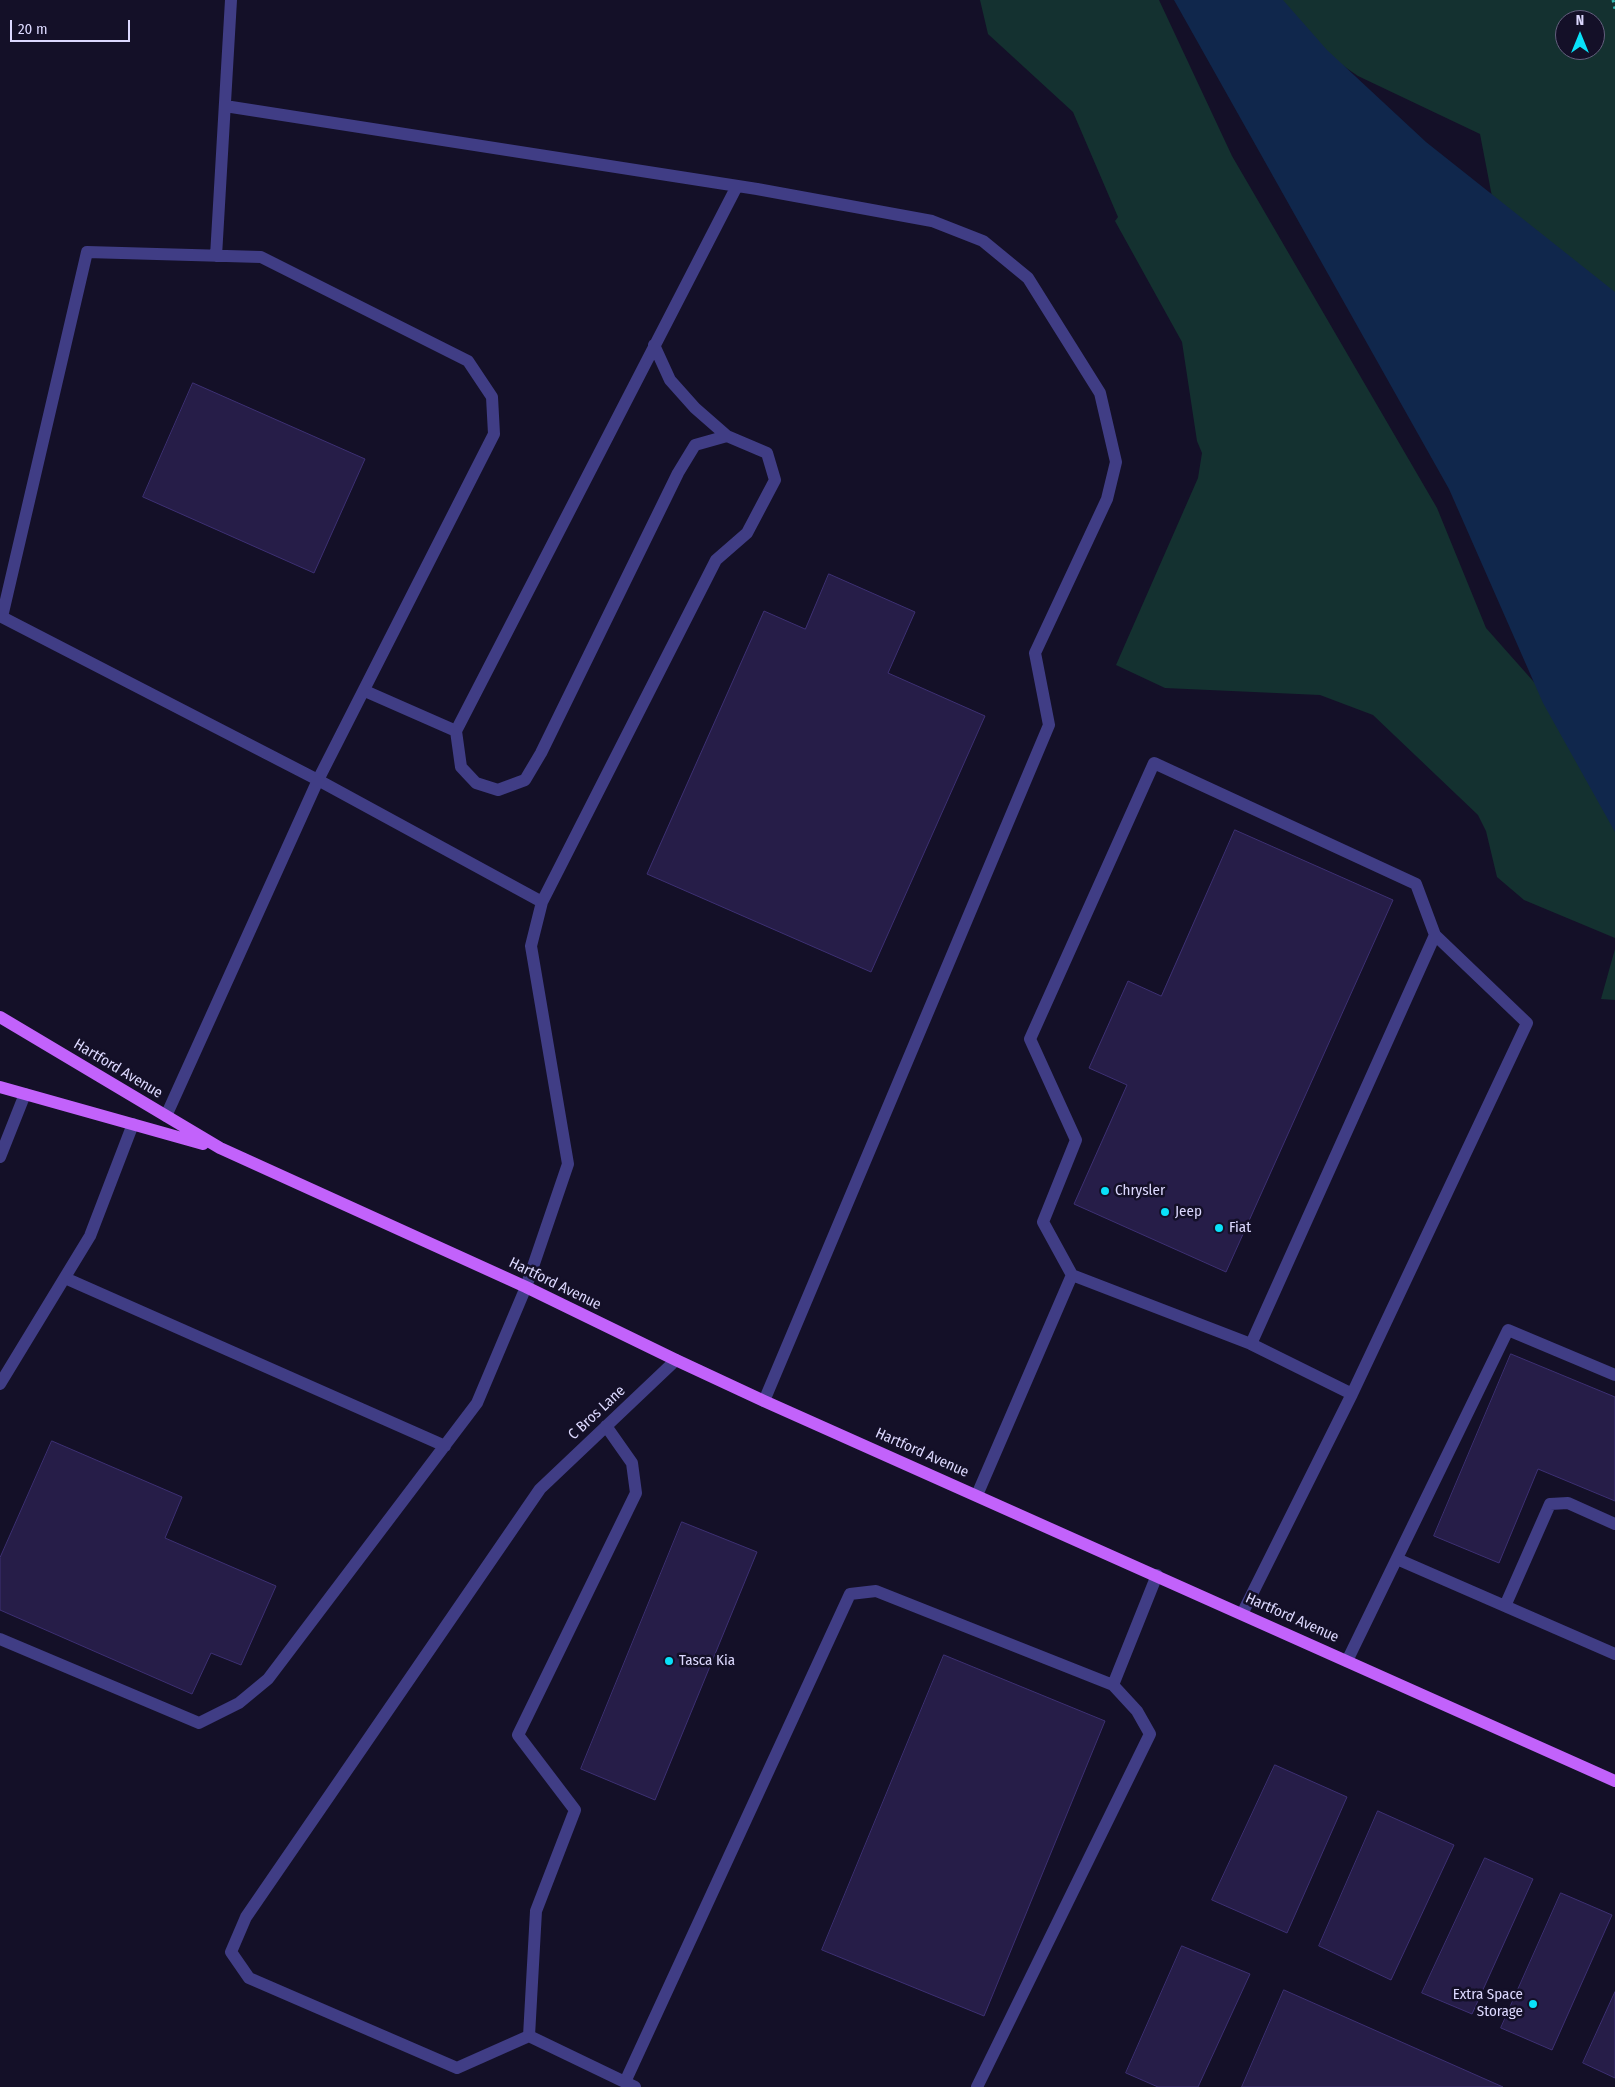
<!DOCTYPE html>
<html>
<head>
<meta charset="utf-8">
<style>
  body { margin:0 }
  #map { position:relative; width:1615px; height:2087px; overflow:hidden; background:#141028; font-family:"Fira Sans Condensed",sans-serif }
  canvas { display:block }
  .north { position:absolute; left:1555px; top:10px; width:50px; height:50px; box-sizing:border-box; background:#141028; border:1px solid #64607e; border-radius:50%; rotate:0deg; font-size:14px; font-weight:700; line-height:20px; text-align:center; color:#dcd8fe }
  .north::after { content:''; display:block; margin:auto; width:18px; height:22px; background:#09e1f9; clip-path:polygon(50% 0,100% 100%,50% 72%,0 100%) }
  .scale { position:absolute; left:10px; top:20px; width:120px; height:22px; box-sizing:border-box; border:2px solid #dcd8fe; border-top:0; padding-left:6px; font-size:15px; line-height:18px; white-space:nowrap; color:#dcd8fe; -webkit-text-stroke:4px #141028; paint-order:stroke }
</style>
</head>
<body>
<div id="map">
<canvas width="1615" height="2087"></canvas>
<div class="north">N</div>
<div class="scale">20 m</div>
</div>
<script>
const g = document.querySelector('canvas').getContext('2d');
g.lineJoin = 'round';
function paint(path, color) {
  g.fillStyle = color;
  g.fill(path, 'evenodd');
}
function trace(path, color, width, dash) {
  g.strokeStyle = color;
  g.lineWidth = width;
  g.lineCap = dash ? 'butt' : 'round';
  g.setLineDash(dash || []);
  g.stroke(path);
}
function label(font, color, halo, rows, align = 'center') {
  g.font = font + ' "Fira Sans Condensed",sans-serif';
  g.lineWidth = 5;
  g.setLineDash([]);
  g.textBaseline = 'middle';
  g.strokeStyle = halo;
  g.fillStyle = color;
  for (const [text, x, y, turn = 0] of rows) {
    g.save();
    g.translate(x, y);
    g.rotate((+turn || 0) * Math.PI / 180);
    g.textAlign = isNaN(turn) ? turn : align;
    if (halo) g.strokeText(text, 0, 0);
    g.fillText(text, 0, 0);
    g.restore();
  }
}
const green = new Path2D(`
  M980,0h179l73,156 205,352 49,120 87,98 42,74v138l-91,-38 -27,-23 -11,-46 -8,-16 -105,-100 -53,-20 -155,-7 -49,-23 82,-187 4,-25 -5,-12 -15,-99 -67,-121 3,-4 -45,-105 -85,-78z
  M1251,0h364v314l-121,-107 -14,-73 -122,-58 -104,-72zM1565,20h30v30h-30z
  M1615,949v51l-14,-1z`);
const water = new Path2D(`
  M1174,0h109l44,50 99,92 189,150v540l-72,-129 -94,-214z`);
const building = new Path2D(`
  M193,383l172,76 -51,114 -171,-76z
  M829,574l86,38 -27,61 97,43 -114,256 -224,-98 117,-263 41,18z
  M1235,830l158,70 -167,372 -152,-68 53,-119 -38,-17 39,-87 33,15z
  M1511,1354l104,43v104l-77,-32 -39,94 -65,-27z
  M52,1441l130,56 -17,41 111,48 -35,79 -30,-12 -19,41 -192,-84v-52z
  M682,1522l75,30 -102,248 -74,-31z
  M944,1655l161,66 -121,295 -162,-66z
  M1275,1765l72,32 -60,136 -75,-33z
  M1378,1811l76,34 -63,135 -72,-34z
  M1485,1858l48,21 -61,135 -50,-21z
  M1561,1893l51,22 -60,135 -51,-22z
  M1182,1946l68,28 -52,113h-40l-32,-14z
  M1284,1990l219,97h-261z
  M1615,1992v86l-32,-15z`);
const path = new Path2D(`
  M1613,0l2,9`);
const minor = new Path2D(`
  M225,106l532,83 175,32 51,20 45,37 72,115 16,69 -9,37 -72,154 14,72 -285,676
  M216,256l15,-256
  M727,436l-32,9 -17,28 -137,280 -16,27 -27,10 -22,-7 -15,-16 -5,-36 281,-545
  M365,691l91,40
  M166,1116l152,-336 -316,-163 85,-365 174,5 207,104 24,36 2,37 -176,346 224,122
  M0,1157l25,-63
  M1072,1275l-29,-53 33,-82 -46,-101 124,-276 262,121 19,51
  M65,1278l380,168
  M0,1384l90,-148 43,-112
  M977,1495l95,-220 179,69
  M1397,1559l218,95
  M1505,1606l45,-102 18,-1 47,21
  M1242,1614l110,-220 175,-371 -92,-88 -184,409 101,50
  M0,1639l199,84 40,-20 29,-24 209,-276 49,-116 42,-123 -37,-218 11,-44 174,-342 31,-27 28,-53 -8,-27 -40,-17 -32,-28 -25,-28 -16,-35
  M1347,1661l161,-331 107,45
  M529,2036l7,-125 39,-101 -57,-75 118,-242 -4,-30 -26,-37
  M625,2082l225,-488 26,-3 237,94
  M635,2087l-106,-51 -72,32 -208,-90 -18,-26 15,-35 294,-428 136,-129
  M977,2087l173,-353 -13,-23 -24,-26 44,-110`);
const major = new Path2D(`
  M0,1017l220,131 306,139 150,73 88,41 851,380
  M0,1087l203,57`);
const markers = [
  [1105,1191,5,"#09e1f9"],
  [1165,1212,5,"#09e1f9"],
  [1219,1228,5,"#09e1f9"],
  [669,1661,5,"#09e1f9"],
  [1533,2004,5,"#09e1f9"]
];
const streetNames = [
  ["Hartford Avenue",118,1069,31],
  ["Hartford Avenue",555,1284,26],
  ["C Bros Lane",597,1413,-43],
  ["Hartford Avenue",922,1453,24],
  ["Hartford Avenue",1292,1618,24]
];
const poiNames = [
  ["Chrysler",1115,1191],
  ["Jeep",1175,1212],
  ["Fiat",1229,1228],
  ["Tasca Kia",679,1661],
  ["Extra Space",1523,1995,"right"],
  ["Storage",1523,2012,"right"]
];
paint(green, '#143130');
paint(water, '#10274c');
paint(building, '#261d48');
trace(building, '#3d3073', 1);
trace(path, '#33b7af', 3, [2.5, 4]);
trace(minor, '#403d85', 12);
trace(major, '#c262fb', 12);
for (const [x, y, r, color] of markers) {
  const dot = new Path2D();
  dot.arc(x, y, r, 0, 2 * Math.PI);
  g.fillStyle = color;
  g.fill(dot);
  trace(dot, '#141028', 2);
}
label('15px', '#dcd8fe', '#141028', streetNames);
label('15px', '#dcd8fe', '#141028', poiNames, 'left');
</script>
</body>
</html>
